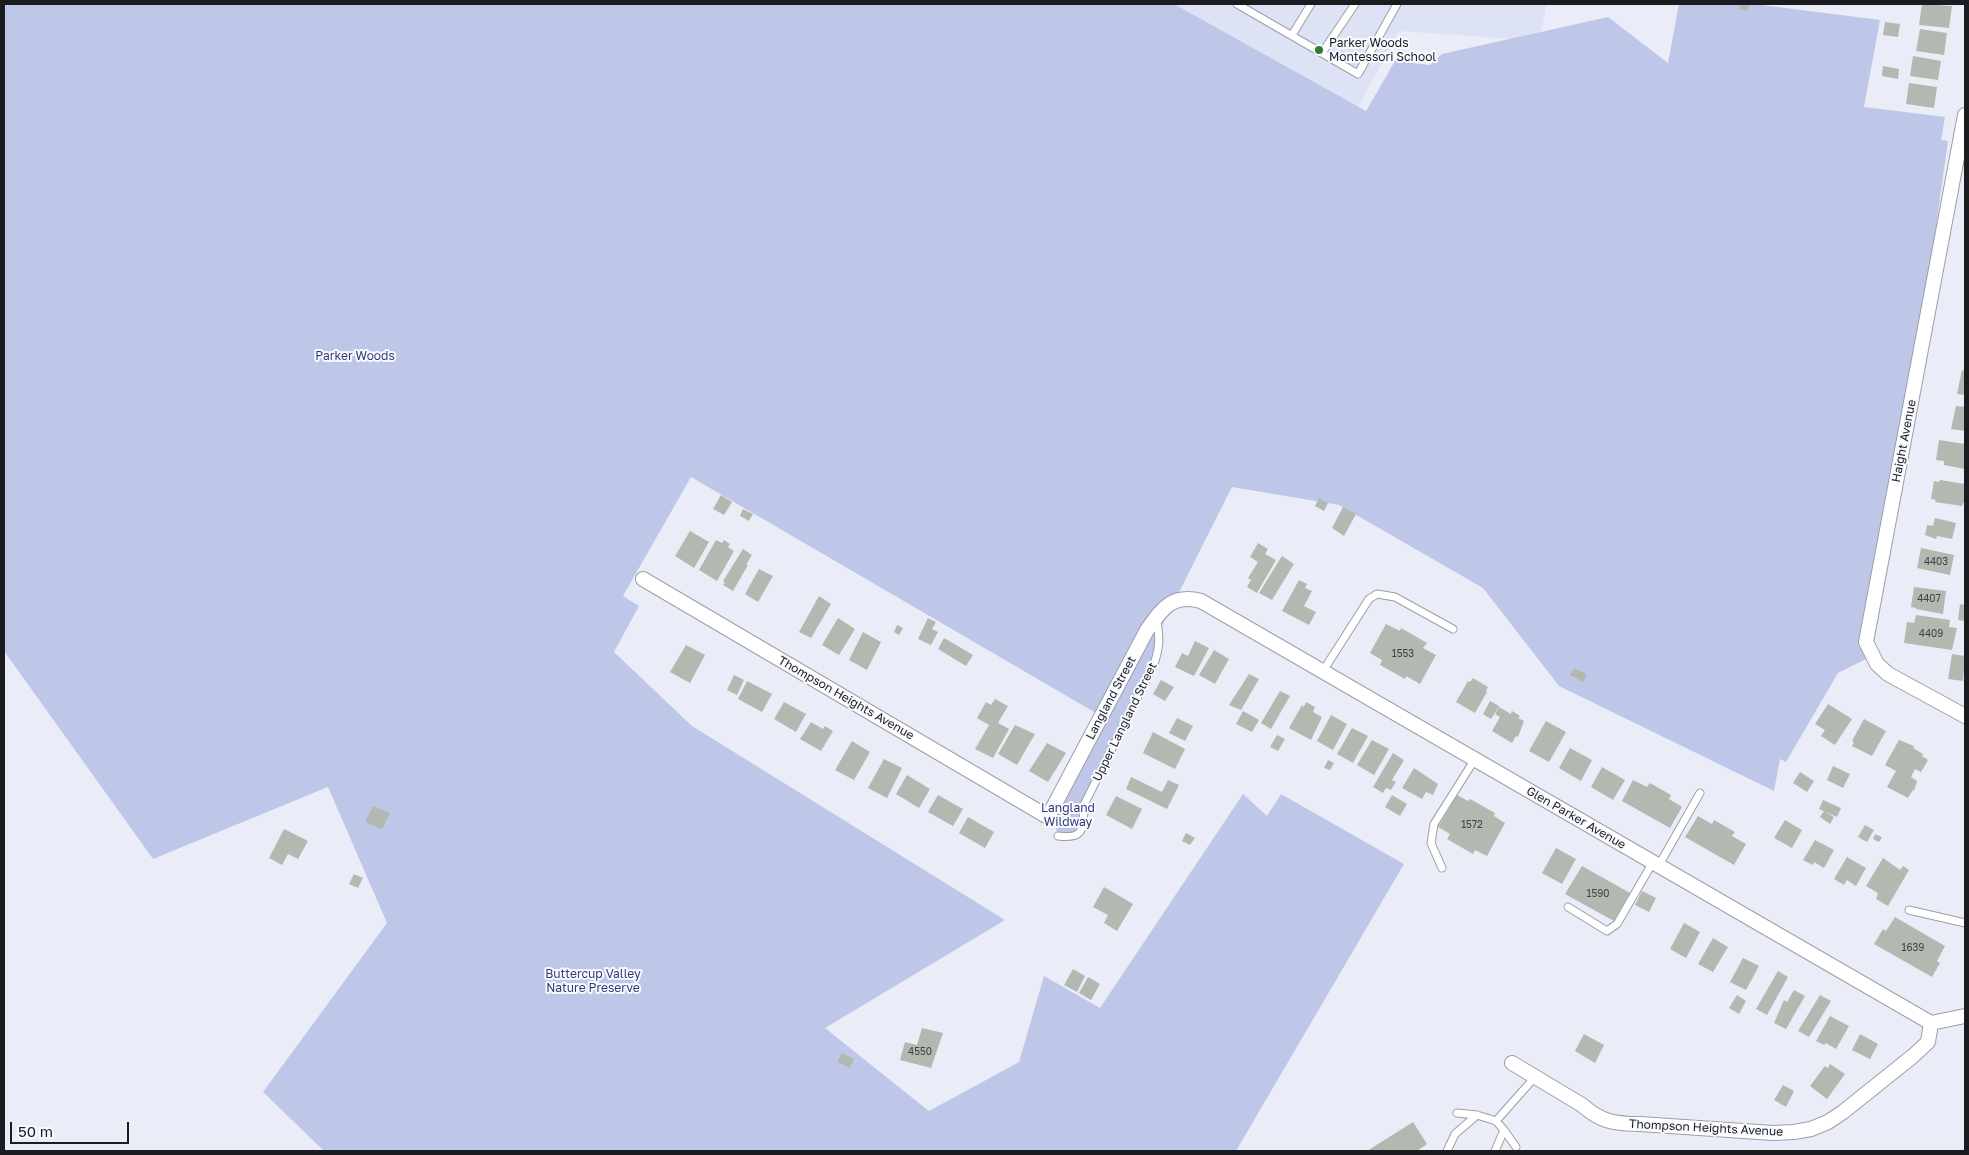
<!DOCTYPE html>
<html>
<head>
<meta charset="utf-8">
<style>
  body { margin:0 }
  #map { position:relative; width:1969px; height:1155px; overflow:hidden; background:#eaedf8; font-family:"Golos Text",sans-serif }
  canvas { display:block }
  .frame { position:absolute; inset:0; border:5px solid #1b1c20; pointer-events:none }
  .scale { position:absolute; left:10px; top:1122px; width:119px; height:22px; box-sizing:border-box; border:2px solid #1b1c20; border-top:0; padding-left:6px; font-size:15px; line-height:18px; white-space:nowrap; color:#1b1c20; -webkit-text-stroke:4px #f9faff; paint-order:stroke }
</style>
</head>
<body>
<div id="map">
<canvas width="1969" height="1155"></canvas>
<div class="frame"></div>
<div class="scale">50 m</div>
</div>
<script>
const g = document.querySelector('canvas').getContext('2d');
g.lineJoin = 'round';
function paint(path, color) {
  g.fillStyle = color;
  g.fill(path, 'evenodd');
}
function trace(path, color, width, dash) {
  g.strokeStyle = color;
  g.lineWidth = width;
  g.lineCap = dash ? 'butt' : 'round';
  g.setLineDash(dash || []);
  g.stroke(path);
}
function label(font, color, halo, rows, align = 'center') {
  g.font = font + ' "Golos Text",sans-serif';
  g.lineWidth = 4;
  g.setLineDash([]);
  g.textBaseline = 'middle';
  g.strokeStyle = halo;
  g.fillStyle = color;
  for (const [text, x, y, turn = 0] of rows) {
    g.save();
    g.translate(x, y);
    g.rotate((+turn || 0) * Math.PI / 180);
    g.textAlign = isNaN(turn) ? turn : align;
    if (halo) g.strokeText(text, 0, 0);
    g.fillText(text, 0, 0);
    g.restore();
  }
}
const built = new Path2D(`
  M1172,4h375l-8,37 -140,-10 -44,82z`);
const green = new Path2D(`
  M4,4h1170l192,107 29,-50 35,4 12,-11 166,-37 60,46 11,-59h75l126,16 -16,87 81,10 -4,23 7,1 -36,256 -40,259 -34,17 -52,89 -6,-3 -6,32 -215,-105 -76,-98 -144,-83 -107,-18 -73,145v18l-74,153 -4,28 -23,5 -3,-11 -7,-8 53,-101 -410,-239 -68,119 16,10 -25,46 78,74 313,194 -180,108 104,83 90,-49 25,-86 56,32 143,-214 24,22 14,-22 123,70 -168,287h-912l-61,-59 124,-169 -59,-136 -175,72 -149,-208z`);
const building = new Path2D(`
  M1740,4h9l-1,7 -9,-2z
  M1922,4l30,2 -3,22 -30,-3z
  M1885,22l15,2 -2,13 -15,-2z
  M1920,29l27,4 -3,22 -28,-4z
  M1913,56l28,5 -3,19 -28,-4z
  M1883,66l16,3 -1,10 -16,-3z
  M1909,83l28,4 -3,21 -28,-4z
  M1962,370l3,1v24l-8,-1z
  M1956,406l9,1v24l-14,-2z
  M1939,440l26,4v25l-21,-4v-4l-8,-1z
  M1940,480l25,4v19h-2l-1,3 -27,-4 1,-2 -5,-1 3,-18 5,1z
  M721,495l11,7 -8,13 -11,-6z
  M1319,498l9,5 -4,8 -9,-5z
  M1343,507l13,7 -12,22 -12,-8z
  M743,509l10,5 -4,7 -9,-5z
  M1935,518l21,5 -4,16 -15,-3 -1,3 -11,-4 2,-10 6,1z
  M690,531l19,11 -15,26 -19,-12z
  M716,540l6,3 2,-3 6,4 -2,3 6,4 -17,30 -18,-11z
  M1258,543l10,6 -3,5 11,6 -19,33 -10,-6 4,-7 -3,-2 10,-16 -8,-5z
  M1921,548l33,7 -4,20 -33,-7z
  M743,549l9,6 -6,10h2l-15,26 -10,-6 2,-3 -2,-1z
  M1282,556l12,8 -22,36 -13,-7z
  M759,569l14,7 -15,26 -13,-8z
  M1299,580l8,4 -2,4 7,3 -8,15 12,6 -7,13 -27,-14z
  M1914,587l32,4 -3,23 -27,-5v-1l-5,-1z
  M819,596l12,8 -20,34 -12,-6z
  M1960,604l5,1v16l-7,-1z
  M1916,615l34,5 -1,7 8,1 -5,22 -48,-7 3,-21 7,1z
  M838,618l17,11 -16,26 -17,-10z
  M928,618l8,4 -4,7 6,3 -7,13 -13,-6z
  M1386,624l14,7 1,-3 26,15 -4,5 13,7 -16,29 -14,-8 -1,3 -25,-14 2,-5 -12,-7z
  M897,625l6,3 -4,7 -5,-3z
  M863,632l18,10 -14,28 -18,-10z
  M944,638l29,17 -7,11 -28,-17z
  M1195,641l14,7 -15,28 -19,-9 7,-14 6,3z
  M686,645l19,10 -15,28 -20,-11z
  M1214,650l15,9 -14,25 -16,-9z
  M1952,654l13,2 -2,25 -15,-2z
  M1574,668l13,6 -4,8 -13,-7z
  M1249,674l10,5 -18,31 -12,-5z
  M734,675l10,5 -7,15 -10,-5z
  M1473,678l15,9 -2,4 1,1 -12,21 -19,-11 12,-21 2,1z
  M1161,680l13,7 -9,14 -12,-7z
  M747,681l25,13 -10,18 -24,-13z
  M1280,691l10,5 -19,33 -10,-6z
  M995,699l13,7 -10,17 11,6 -16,29 -18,-9 14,-24 -12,-7 9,-16 5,3z
  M1490,701l9,5 -8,13 -8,-5z
  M784,702l22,12 -10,18 -22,-13z
  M1306,702l9,5 -2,5 9,5 -11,23 -22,-12 13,-23 2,2z
  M1828,704l24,15 -17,26 -14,-9 4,-6 -10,-6z
  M1499,707l12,7 1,-3 8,5 -2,2 6,3 -6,16 -2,-1 -4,7 -20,-12 8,-14 -5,-3z
  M1243,711l16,9 -7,12 -16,-8z
  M1331,715l16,9 -14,26 -16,-9z
  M1177,718l16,8 -8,15 -16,-8z
  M1864,719l22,12 -14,25 -20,-10 2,-4 -2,-1z
  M1546,721l20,11 -17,30 -20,-11z
  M811,722l12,7 2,-3 8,5 -12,20 -21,-12z
  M1015,725l20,9 -18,31 -19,-11z
  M1352,728l16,8 -15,27 -16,-9z
  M1153,732l32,17 -10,20 -32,-16z
  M1277,735l8,4 -7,12 -8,-4z
  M1372,740l17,9 -15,26 -17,-10z
  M1899,740l15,6 -1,2 10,6 -1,2 6,4 -7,12 -6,-3 -4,8 6,4 -3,10 -1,-1 -5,8 -21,-11 9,-16 -11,-6z
  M852,741l18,11 -16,28 -19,-10z
  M1047,743l19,10 -18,29 -19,-11z
  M1570,748l22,12 -11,21 -22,-13z
  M1393,753l11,7 -12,20 4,2 -5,8 -5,-2 -3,5 -10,-6z
  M884,759l18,9 -15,30 -19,-10z
  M1328,760l6,3 -4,7 -6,-2z
  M1833,766l17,8 -7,14 -16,-8z
  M1602,767l23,13 -12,20 -22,-13z
  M1414,768l24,16 -5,11 -7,-3 -4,7 -20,-11z
  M1800,772l14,9 -7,11 -14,-9z
  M907,775l23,14 -11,19 -23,-14z
  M1131,777l31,15 6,-12 11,5 -12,24 -41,-20z
  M1633,780l14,7 3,-4 21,12 -2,4 13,8 -12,21 -48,-27z
  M938,795l25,14 -10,17 -25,-14z
  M1392,795l15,9 -7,12 -15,-9z
  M1457,795l11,6 2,-2 25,14 -1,3 11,7 -18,33 -12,-6 -2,4 -26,-15 3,-5 -12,-7z
  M1116,796l26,13 -10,20 -26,-14z
  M1823,800l18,8 -4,9 -18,-8z
  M373,806l17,7 -8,16 -17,-7z
  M1824,811l10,6 -4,7 -10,-7z
  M1698,816l14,8 2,-4 21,12 -3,4 14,8 -12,21 -49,-28z
  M968,817l26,15 -9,16 -26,-15z
  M1785,820l17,10 -10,18 -18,-10z
  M1865,825l9,5 -7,12 -9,-5z
  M284,829l24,12 -10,18 -10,-5 -6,11 -13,-7z
  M1186,833l9,5 -5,7 -8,-4z
  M1875,834l7,3 -3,5 -6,-3z
  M1815,840l19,10 -10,18 -10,-6 -1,3 -10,-5z
  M1556,848l20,11 -14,25 -20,-11z
  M1847,857l19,11 -10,18 -9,-6 -3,5 -10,-6z
  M1883,858l17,12 3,-4 6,4 -21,36 -12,-7 2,-6 -12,-7z
  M1582,866l48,27 -16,28 -49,-27z
  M354,874l9,4 -5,10 -9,-4z
  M1104,887l29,17 -16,27 -13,-8 4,-8 -15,-8z
  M1642,891l14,7 -7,14 -14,-7z
  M1895,917l50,29 -8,15 3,2 -8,14 -58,-33 9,-15 3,2z
  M1684,923l16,9 -14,26 -16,-9z
  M1713,938l15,9 -15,25 -15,-8z
  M1743,958l16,8 -13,24 -16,-8z
  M1073,969l12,7 -8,16 -13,-7z
  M1778,971l10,6 -21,38 -11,-6z
  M1088,977l12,7 -9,16 -12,-7z
  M1794,990l11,6 -19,33 -12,-6 10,-23 3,2z
  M1737,995l9,6 -7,13 -10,-6z
  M1820,995l11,6 -22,36 -11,-6z
  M1830,1016l19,10 -13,23 -10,-6 -2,2 -8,-4z
  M922,1028l21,5 -12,35 -31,-8 5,-18 12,3z
  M1584,1034l20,11 -9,18 -20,-12z
  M1860,1034l18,10 -8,15 -18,-9z
  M842,1053l12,6 -4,9 -13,-6z
  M1830,1064l15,10 -18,25 -17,-13 15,-20 3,2z
  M1783,1085l11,6 -8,16 -12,-7z
  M1413,1122l14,22 -10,7h-50z`);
const lane = new Path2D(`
  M1237,4l121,70 39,-70
  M1292,35l19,-31
  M1322,53l33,-49
  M1323,671l46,-72 8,-5 18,3 58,32
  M1058,836c31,4 23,-12 27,-33l69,-139c6,-17 6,-29 2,-47
  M1659,865l41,-72
  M1442,868l-11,-25 3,-19 41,-65
  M1568,907l39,24 10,-7 36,-62
  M1909,910l56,13
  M1457,1113l20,2 19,6 39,-44
  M1496,1121l8,9 12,17
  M1447,1151l8,-17 22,-19
  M1495,1151l9,-21`);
const street = new Path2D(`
  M1965,115l-99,527 11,22 11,10 77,42
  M643,579l405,238 99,-187c15,-21 25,-37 54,-29l730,422 34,-7
  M1512,1063l70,42c19,17 33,19 58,19l133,9 21,-1 17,-3 17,-7 15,-10 70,-56 15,-14 3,-19`);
const markers = [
  [1319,50,5,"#2c7f2c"]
];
const numberNames = [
  ["4403",1936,562],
  ["4407",1929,599],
  ["4409",1931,634],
  ["1553",1403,654],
  ["1572",1472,825],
  ["1590",1598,894],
  ["1639",1913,948],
  ["4550",920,1052]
];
const poiNames = [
  ["Parker Woods",1329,43],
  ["Montessori School",1329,57]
];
const parkNames = [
  ["Parker Woods",355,356],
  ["Langland",1068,808],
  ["Wildway",1068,822],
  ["Buttercup Valley",593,974],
  ["Nature Preserve",593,988]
];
const streetNames = [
  ["Haight Avenue",1904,441,-79],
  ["Thompson Heights Avenue",846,698,30],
  ["Langland Street",1111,698,-62],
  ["Upper Langland Street",1125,722,-64],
  ["Glen Parker Avenue",1576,818,30],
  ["Thompson Heights Avenue",1706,1128,3]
];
paint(built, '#dde2f4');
paint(green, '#bfc7e9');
paint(building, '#b1b9b0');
trace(lane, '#9c9fa9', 9);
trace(street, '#9c9fa9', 16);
trace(lane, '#fff', 7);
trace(street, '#fff', 14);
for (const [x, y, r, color] of markers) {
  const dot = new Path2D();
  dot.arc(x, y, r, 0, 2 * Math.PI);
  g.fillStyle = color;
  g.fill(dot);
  trace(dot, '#f9faff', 2);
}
label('10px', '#404344', null, numberNames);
label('12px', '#1b1c20', '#f9faff', poiNames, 'left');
label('12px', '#323b7a', '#f9faff', parkNames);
label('12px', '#1b1c20', '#f9faff', streetNames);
</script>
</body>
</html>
